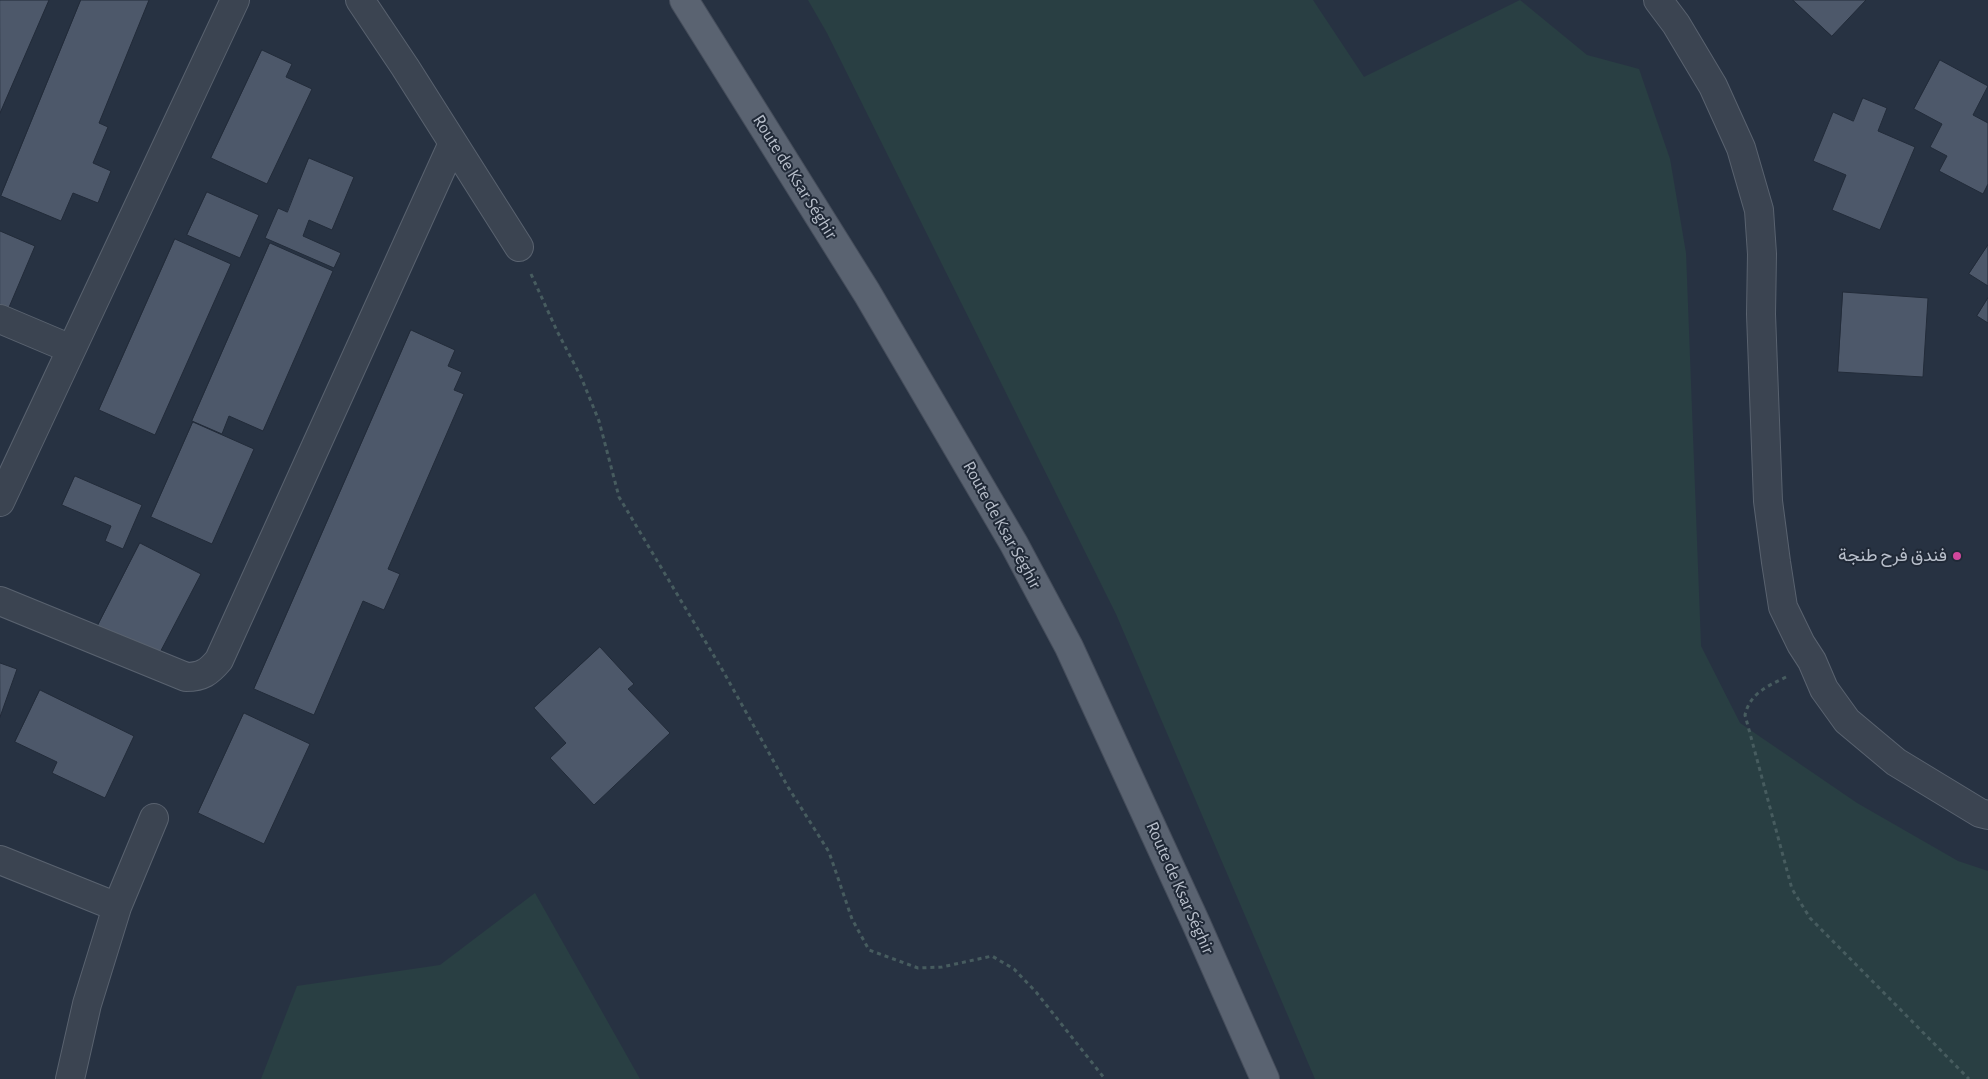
<!DOCTYPE html>
<html>
<head>
<meta charset="utf-8">
<style>
  body { margin:0 }
  canvas { display:block; background:#273242 }
</style>
</head>
<body>
<canvas width="1988" height="1079"></canvas>
<script>
const g = document.querySelector('canvas').getContext('2d');
g.lineJoin = 'round';
function paint(path, color) {
  g.fillStyle = color;
  g.fill(path, 'evenodd');
}
function trace(path, color, width, dash) {
  g.strokeStyle = color;
  g.lineWidth = width;
  g.lineCap = dash ? 'butt' : 'round';
  g.setLineDash(dash || []);
  g.stroke(path);
}
function label(font, color, halo, rows, align = 'center') {
  g.font = font + ' "Alegreya Sans",Vazirmatn,sans-serif';
  g.lineWidth = 4;
  g.setLineDash([]);
  g.textBaseline = 'middle';
  g.strokeStyle = halo;
  g.fillStyle = color;
  for (const [text, x, y, turn = 0] of rows) {
    g.save();
    g.translate(x, y);
    g.rotate((+turn || 0) * Math.PI / 180);
    g.textAlign = isNaN(turn) ? turn : align;
    if (halo) g.strokeText(text, 0, 0);
    g.fillText(text, 0, 0);
    g.restore();
  }
}
const green = new Path2D(`
  M808,0h505l51,77 156,-77 67,55 52,14 31,90 16,94 15,393 39,77 117,80 101,58 30,10v208h-673l-199,-465 -289,-581z
  M535,893l105,186h-379l36,-93 143,-21z`);
const building = new Path2D(`
  M0,0h49l-49,113z
  M81,0h68l-50,123 9,4 -15,36 18,8 -13,32 -25,-10 -12,28 -60,-25z
  M1793,0h73l-34,36z
  M262,50l30,14 -6,13 26,12 -45,95 -56,-26z
  M1940,60l48,26 -15,29 15,8v61l-5,10 -44,-23 8,-15 -17,-9 12,-23 -28,-15z
  M1863,98l24,10 -9,23 37,16 -35,83 -48,-20 14,-35 -33,-14 20,-49 20,9z
  M309,158l45,19 -22,53 -23,-10 -6,16 38,17 -7,15 -69,-30 13,-30 9,4z
  M207,192l52,23 -19,43 -53,-23z
  M0,231l35,15 -28,66 -7,-3z
  M175,239l56,25 -76,171 -56,-25z
  M270,243l63,28 -70,160 -34,-15 -7,18 -30,-13z
  M1988,245v41l-19,-12z
  M1843,292l85,6 -5,79 -85,-5z
  M1988,298v25l-11,-7z
  M411,330l44,20 -7,16 14,6 -8,18 10,4 -76,175 12,5 -16,36 -21,-9 -49,114 -60,-26z
  M193,422l61,27 -42,95 -61,-27z
  M75,476l67,29 -19,44 -18,-8 6,-15 -49,-21z
  M140,543l61,31 -46,88 -60,-31z
  M600,647l34,37 -6,5 42,44 -76,72 -44,-47 16,-15 -32,-35z
  M0,663l17,6 -17,48z
  M40,690l94,46 -29,62 -53,-25 5,-11 -42,-20z
  M244,713l66,31 -46,100 -66,-31z`);
const path = new Path2D(`
  M531,274l26,57 24,46 18,44 20,76 104,174 65,116 41,65 23,67 17,31 49,18 24,-1 50,-11 22,13 22,23 69,87
  M1786,677c-18,9 -36,16 -41,38l47,174 18,29 159,161`);
const minor = new Path2D(`
  M360,0l45,67 114,180
  M1658,0l18,24 37,62 28,62 18,62 3,44 -1,60 7,187 8,61 7,45 18,37 11,17 12,28 23,32 49,41 84,51 8,2
  M0,319l71,30
  M0,502l235,-502
  M0,601l186,76c16,0 23,-5 33,-17l234,-517
  M0,860l117,47
  M70,1079l17,-75 30,-97 37,-89`);
const primary = new Path2D(`
  M684,0l183,293 147,251 55,103 126,274 70,158`);
const markers = [
  [1957,556,5,"#d1479c"]
];
const streetNames = [
  ["Route de Ksar Séghir",795,177,58],
  ["Route de Ksar Séghir",1002,525,61],
  ["Route de Ksar Séghir",1180,888,66]
];
const poiNames = [
  ["فندق فرح طنجة",1947,556]
];
paint(green, '#293f43');
paint(building, '#4d586a');
trace(building, '#222b39', 1);
trace(minor, '#59626f', 30);
trace(primary, '#454d5b', 30);
trace(path, '#475c5f', 3, [4, 4]);
trace(minor, '#3b4451', 28);
trace(primary, '#5a6371', 28);
for (const [x, y, r, color] of markers) {
  const dot = new Path2D();
  dot.arc(x, y, r, 0, 2 * Math.PI);
  g.fillStyle = color;
  g.fill(dot);
  trace(dot, '#202937', 2);
}
label('18px', '#b8bfcb', '#202937', streetNames);
label('18px', '#b8bfcb', '#202937', poiNames, 'right');
</script>
</body>
</html>
